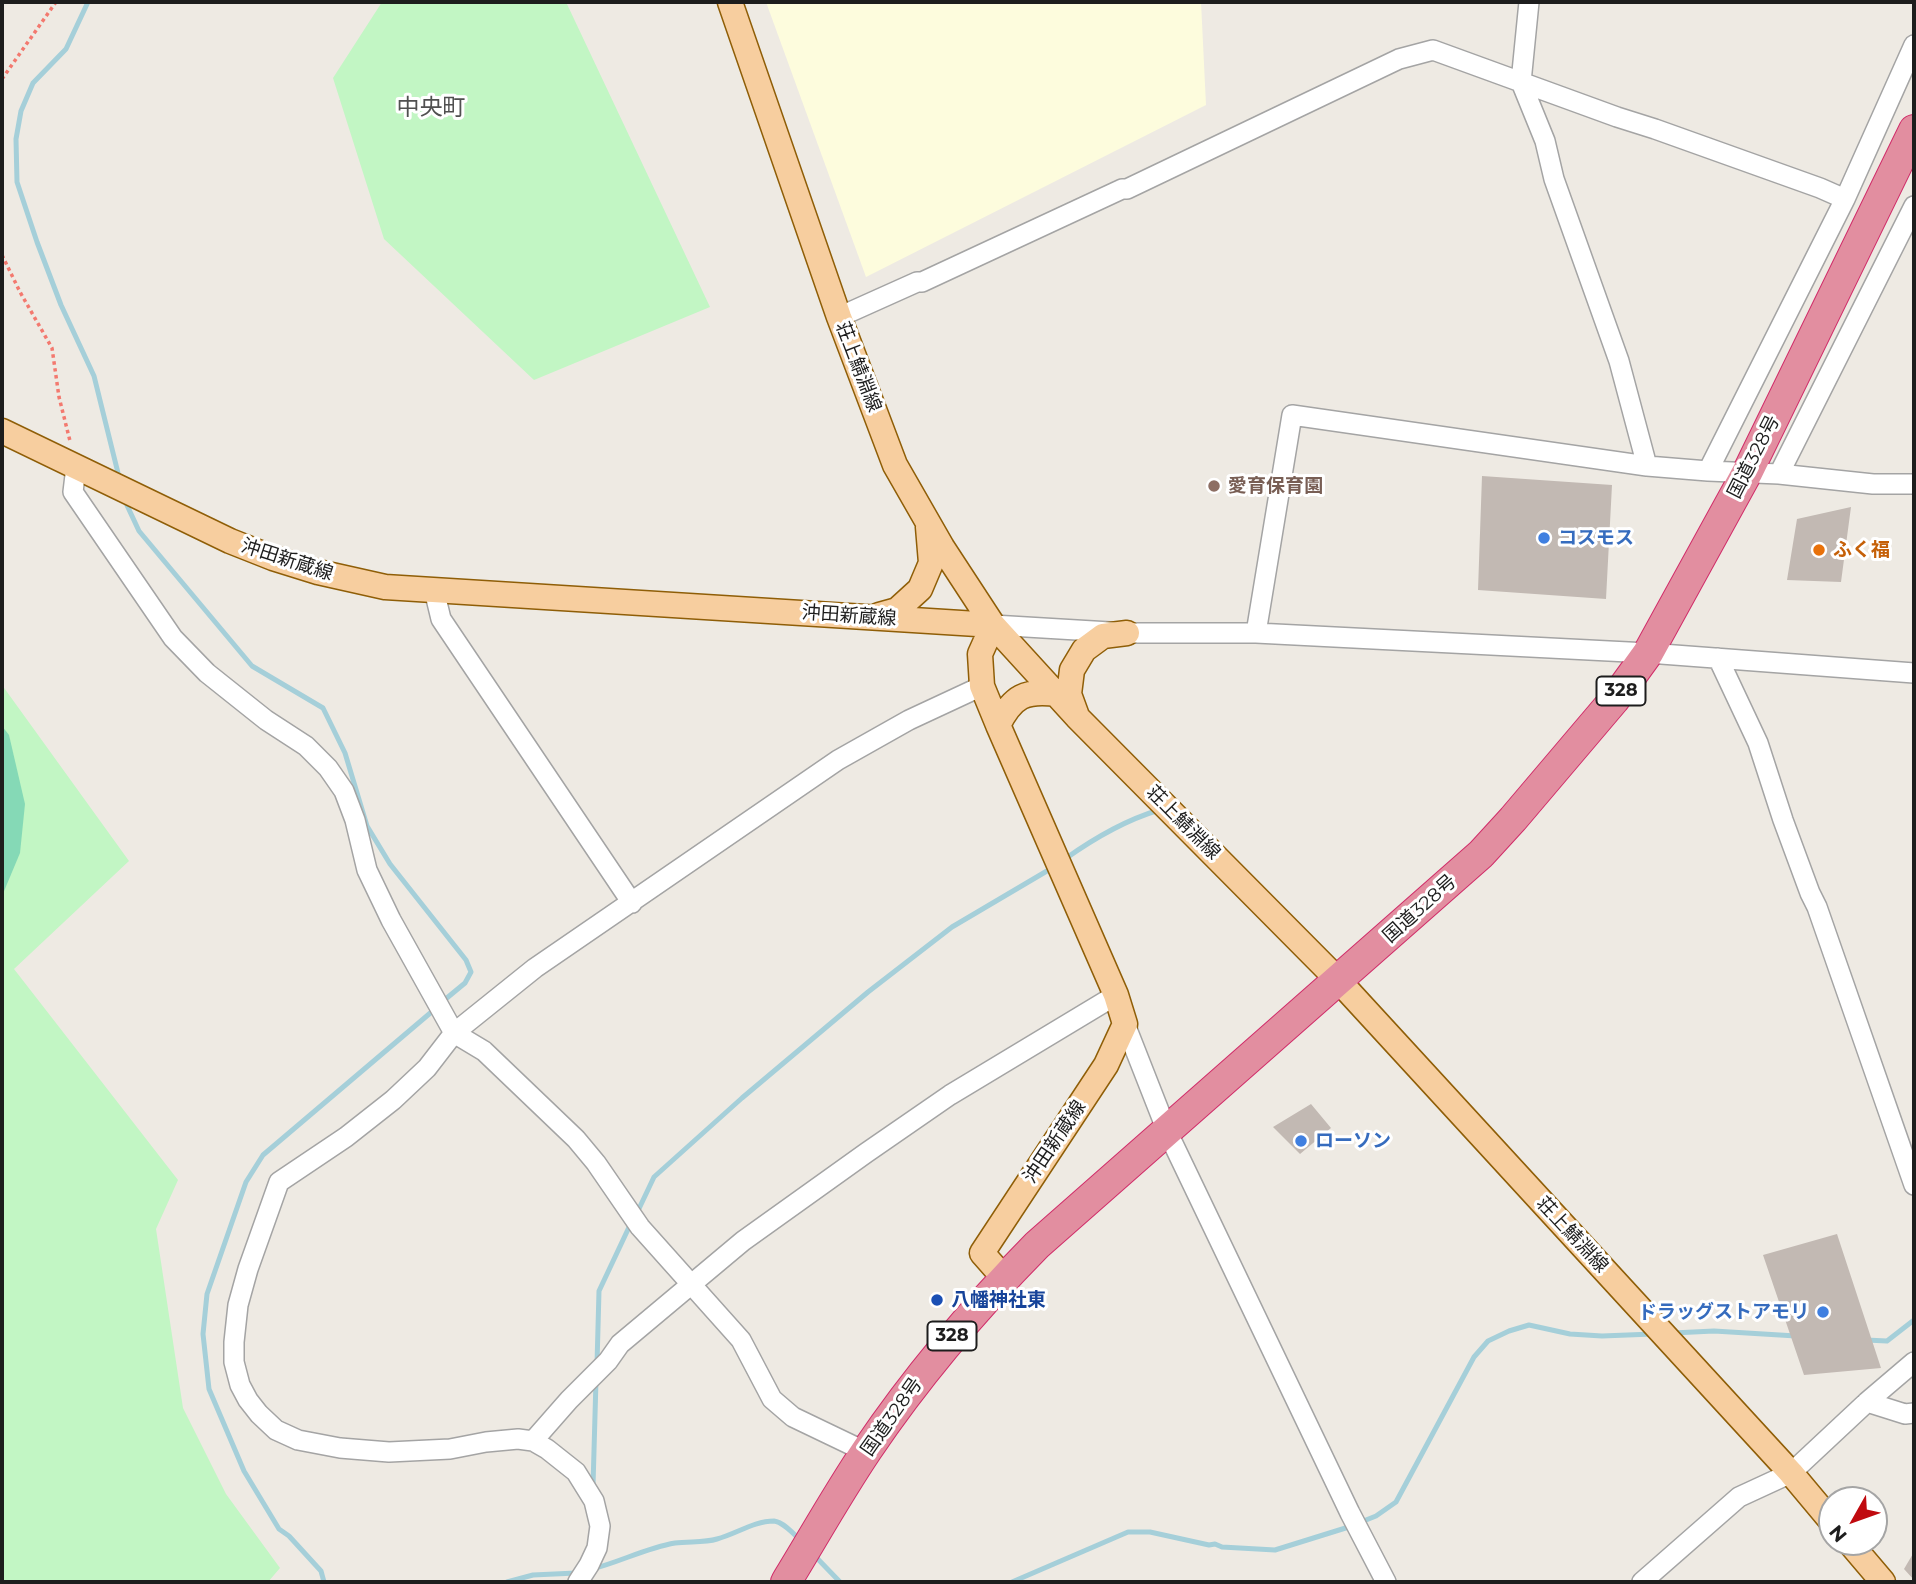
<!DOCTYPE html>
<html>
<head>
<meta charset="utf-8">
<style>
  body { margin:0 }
  #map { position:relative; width:1916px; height:1584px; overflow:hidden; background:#eeeae3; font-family:Montserrat,sans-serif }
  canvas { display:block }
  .frame { position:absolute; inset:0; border:4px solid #1d1d1d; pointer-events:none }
  .north { position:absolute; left:1818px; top:1486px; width:70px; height:70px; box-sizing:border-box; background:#fff; border:2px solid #a5a5a5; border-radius:50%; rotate:230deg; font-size:19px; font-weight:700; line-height:28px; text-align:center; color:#1d1d1d }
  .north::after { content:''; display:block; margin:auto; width:24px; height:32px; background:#c00a0f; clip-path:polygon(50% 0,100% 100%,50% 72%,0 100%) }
</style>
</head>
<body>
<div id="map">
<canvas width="1916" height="1584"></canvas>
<div class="frame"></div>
<div class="north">N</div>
</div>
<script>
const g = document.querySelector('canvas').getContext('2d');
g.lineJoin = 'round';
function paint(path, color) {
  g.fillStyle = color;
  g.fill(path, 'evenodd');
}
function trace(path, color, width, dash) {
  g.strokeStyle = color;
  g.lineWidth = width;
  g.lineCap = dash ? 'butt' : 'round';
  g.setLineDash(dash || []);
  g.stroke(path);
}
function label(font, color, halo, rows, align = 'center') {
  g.font = font + ' Montserrat,"Noto Sans JP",sans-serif';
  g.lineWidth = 6;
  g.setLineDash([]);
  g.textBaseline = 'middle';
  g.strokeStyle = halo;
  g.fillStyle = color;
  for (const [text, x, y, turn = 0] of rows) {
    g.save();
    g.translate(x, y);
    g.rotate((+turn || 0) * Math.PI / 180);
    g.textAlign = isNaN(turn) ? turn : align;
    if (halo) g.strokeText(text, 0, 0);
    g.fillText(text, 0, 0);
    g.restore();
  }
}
const education = new Path2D(`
  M766,2h435l5,103 -340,172z`);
const park = new Path2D(`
  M382,2h184l144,305 -176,73 -150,-141 -51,-161z
  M2,685l127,176 -115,108 164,211 -22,49 27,179 43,86 54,74 -12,14h-266z`);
const pitch = new Path2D(`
  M2,726l7,9 16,69 -5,49 -18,43z`);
const stream = new Path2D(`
  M88,2l-22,47 -33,34 -12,28 -5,28 1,43 20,60 24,63 33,71 25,101
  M125,501l14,30 113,135 71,42 22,45 22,73 23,38 76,96 5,12 -6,11 -23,19
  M1065,859c28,-20 61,-39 94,-49
  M636,1215l18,-38 88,-79 126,-106 84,-65 100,-59
  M1673,1333l41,-2 82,5
  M1866,1340l21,1 27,-21
  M597,1364l2,-73 32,-68
  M593,1486l3,-106
  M1361,1522l15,-6 20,-14 78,-145 14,-16 21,-10 20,-6 41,9 32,2 51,-2
  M813,1554l27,28
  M592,1569c28,-7 54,-21 83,-26 14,-2 29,0 42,-4 19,-5 37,-18 57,-18 9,1 19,12 26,19
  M324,1582l-3,-11 -32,-35 -10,-7 -35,-58 -35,-82 -6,-55 4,-40 39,-112 17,-27 172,-146
  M507,1582l26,-7 43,-2
  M1012,1582l116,-50h22l59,13 6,-1 7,3 53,3 77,-24`);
const building = new Path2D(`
  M1482,476l130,9 -6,114 -128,-9z
  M1851,507l-10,75 -54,-2 10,-61z
  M1311,1104l20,24 -31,26 -27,-27z
  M1837,1234l44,134 -77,7 -41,-120z
  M1914,1552v28l-10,-11z`);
const path = new Path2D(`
  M2,79l54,-77
  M2,255l18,37 32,56 7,49 11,44`);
const minor = new Path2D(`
  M1529,2l-8,80 24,59 9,38 65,182 28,105
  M839,317l78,-35h5l200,-93h5l272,-130 34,-9 184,67 38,12 165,59 25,11
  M76,467l-3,25 100,146 34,35 59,47 40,26 22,22 16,23 11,29 12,50 24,50 63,113 30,18 92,88 20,24 44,64 101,113 31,59 21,18 73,35
  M1708,471l137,-272 69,-154
  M1779,474l135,-268
  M434,590l7,29 191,284
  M993,625l134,8h129l392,20 266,20
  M1256,633l36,-218 355,51 61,5 71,3 94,10h41
  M1718,658l40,85 25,77 27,73 7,14 97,278
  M1125,1024l42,107 183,382 36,69
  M1867,1402l38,12 9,-1
  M533,1441l36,-41 39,-39 12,-17 123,-103 123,-88 84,-58 166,-100
  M578,1582l11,-17 8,-17 3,-22 -6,-25 -18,-29 -29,-23 -14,-8 -15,-2 -32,3 -36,7 -61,3 -49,-4 -42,-8 -22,-10 -17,-16 -11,-14 -8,-15 -6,-23v-20l4,-37 10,-36 31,-87 67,-45 47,-37 34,-32 27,-35 81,-65 303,-208 71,-40 73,-34
  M1642,1582l97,-85 52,-24 76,-71 47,-40`);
const major = new Path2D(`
  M730,2l109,315 56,148 47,82 51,78 84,92 261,263 453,493 41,49
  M2,431l228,110 43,17 45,14 67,15 608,38 -13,29 2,32 16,39 118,270 9,29 -19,41 -124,188 22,25
  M879,615l18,-5 23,-21 11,-26 -3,-36
  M1077,716l-8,-22 3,-24 12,-20 19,-14 24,-3
  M998,725c15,-29 27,-35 59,-31
  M1849,1542l34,40`);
const highway = new Path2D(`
  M786,1582c27,-44 52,-89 81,-132 50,-74 107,-141 170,-205l444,-391 32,-35 101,-119 34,-47 100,-182 166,-341`);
const markers = [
  [1214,486,7,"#8d6e63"],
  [1544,538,7,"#3f7fe0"],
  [1819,550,7,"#e8710a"],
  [1301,1141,7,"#3f7fe0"],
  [937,1300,7,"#1a4fb4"],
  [1823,1312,7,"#3f7fe0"]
];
const shields = [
  [1621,691,49],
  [952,1336,49]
];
const shieldNames = [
  ["328",1621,691],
  ["328",952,1336]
];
const streetNames = [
  ["荘上鯖淵線",858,367,69],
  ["国道328号",1754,457,-63],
  ["沖田新蔵線",287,560,18],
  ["沖田新蔵線",849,616,4],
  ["荘上鯖淵線",1183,823,45],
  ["国道328号",1420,909,-42],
  ["沖田新蔵線",1055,1142,-56],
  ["荘上鯖淵線",1572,1235,47],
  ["国道328号",892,1417,-55]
];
const educationNames = [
  ["愛育保育園",1228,486]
];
const shopNames = [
  ["コスモス",1558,538],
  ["ローソン",1315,1141],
  ["ドラッグストアモリ",1809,1312,"right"]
];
const foodNames = [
  ["ふく福",1833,550]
];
const transitNames = [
  ["八幡神社東",951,1300]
];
const quarterNames = [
  ["中央町",431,108]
];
paint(education, '#fdfcdd');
paint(park, '#c2f6c4');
paint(pitch, '#85d9b6');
trace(stream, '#a5cfd9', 5);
paint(building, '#c2b9b3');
trace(minor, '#a4a4a4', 22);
trace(major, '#8f5e07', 27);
trace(highway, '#d02c69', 32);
trace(path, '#f3796f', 3.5, [3.5, 3.5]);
trace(minor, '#fff', 19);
trace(major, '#f7ce9f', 24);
trace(highway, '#e28ea0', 30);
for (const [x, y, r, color] of markers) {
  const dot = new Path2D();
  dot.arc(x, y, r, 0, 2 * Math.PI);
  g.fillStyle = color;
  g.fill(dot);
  trace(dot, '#fff', 2.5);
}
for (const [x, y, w] of shields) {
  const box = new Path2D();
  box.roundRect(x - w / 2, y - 14.5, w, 29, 5);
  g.fillStyle = '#fff';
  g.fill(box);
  trace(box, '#1d1d1d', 2);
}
label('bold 18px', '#1d1d1d', null, shieldNames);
label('19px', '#1d1d1d', '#fff', streetNames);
label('bold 19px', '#785e54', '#fff', educationNames, 'left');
label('bold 19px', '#366cbe', '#fff', shopNames, 'left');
label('bold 19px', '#c56008', '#fff', foodNames, 'left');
label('bold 19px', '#164399', '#fff', transitNames, 'left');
label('23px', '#505050', '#fff', quarterNames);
</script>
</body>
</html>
